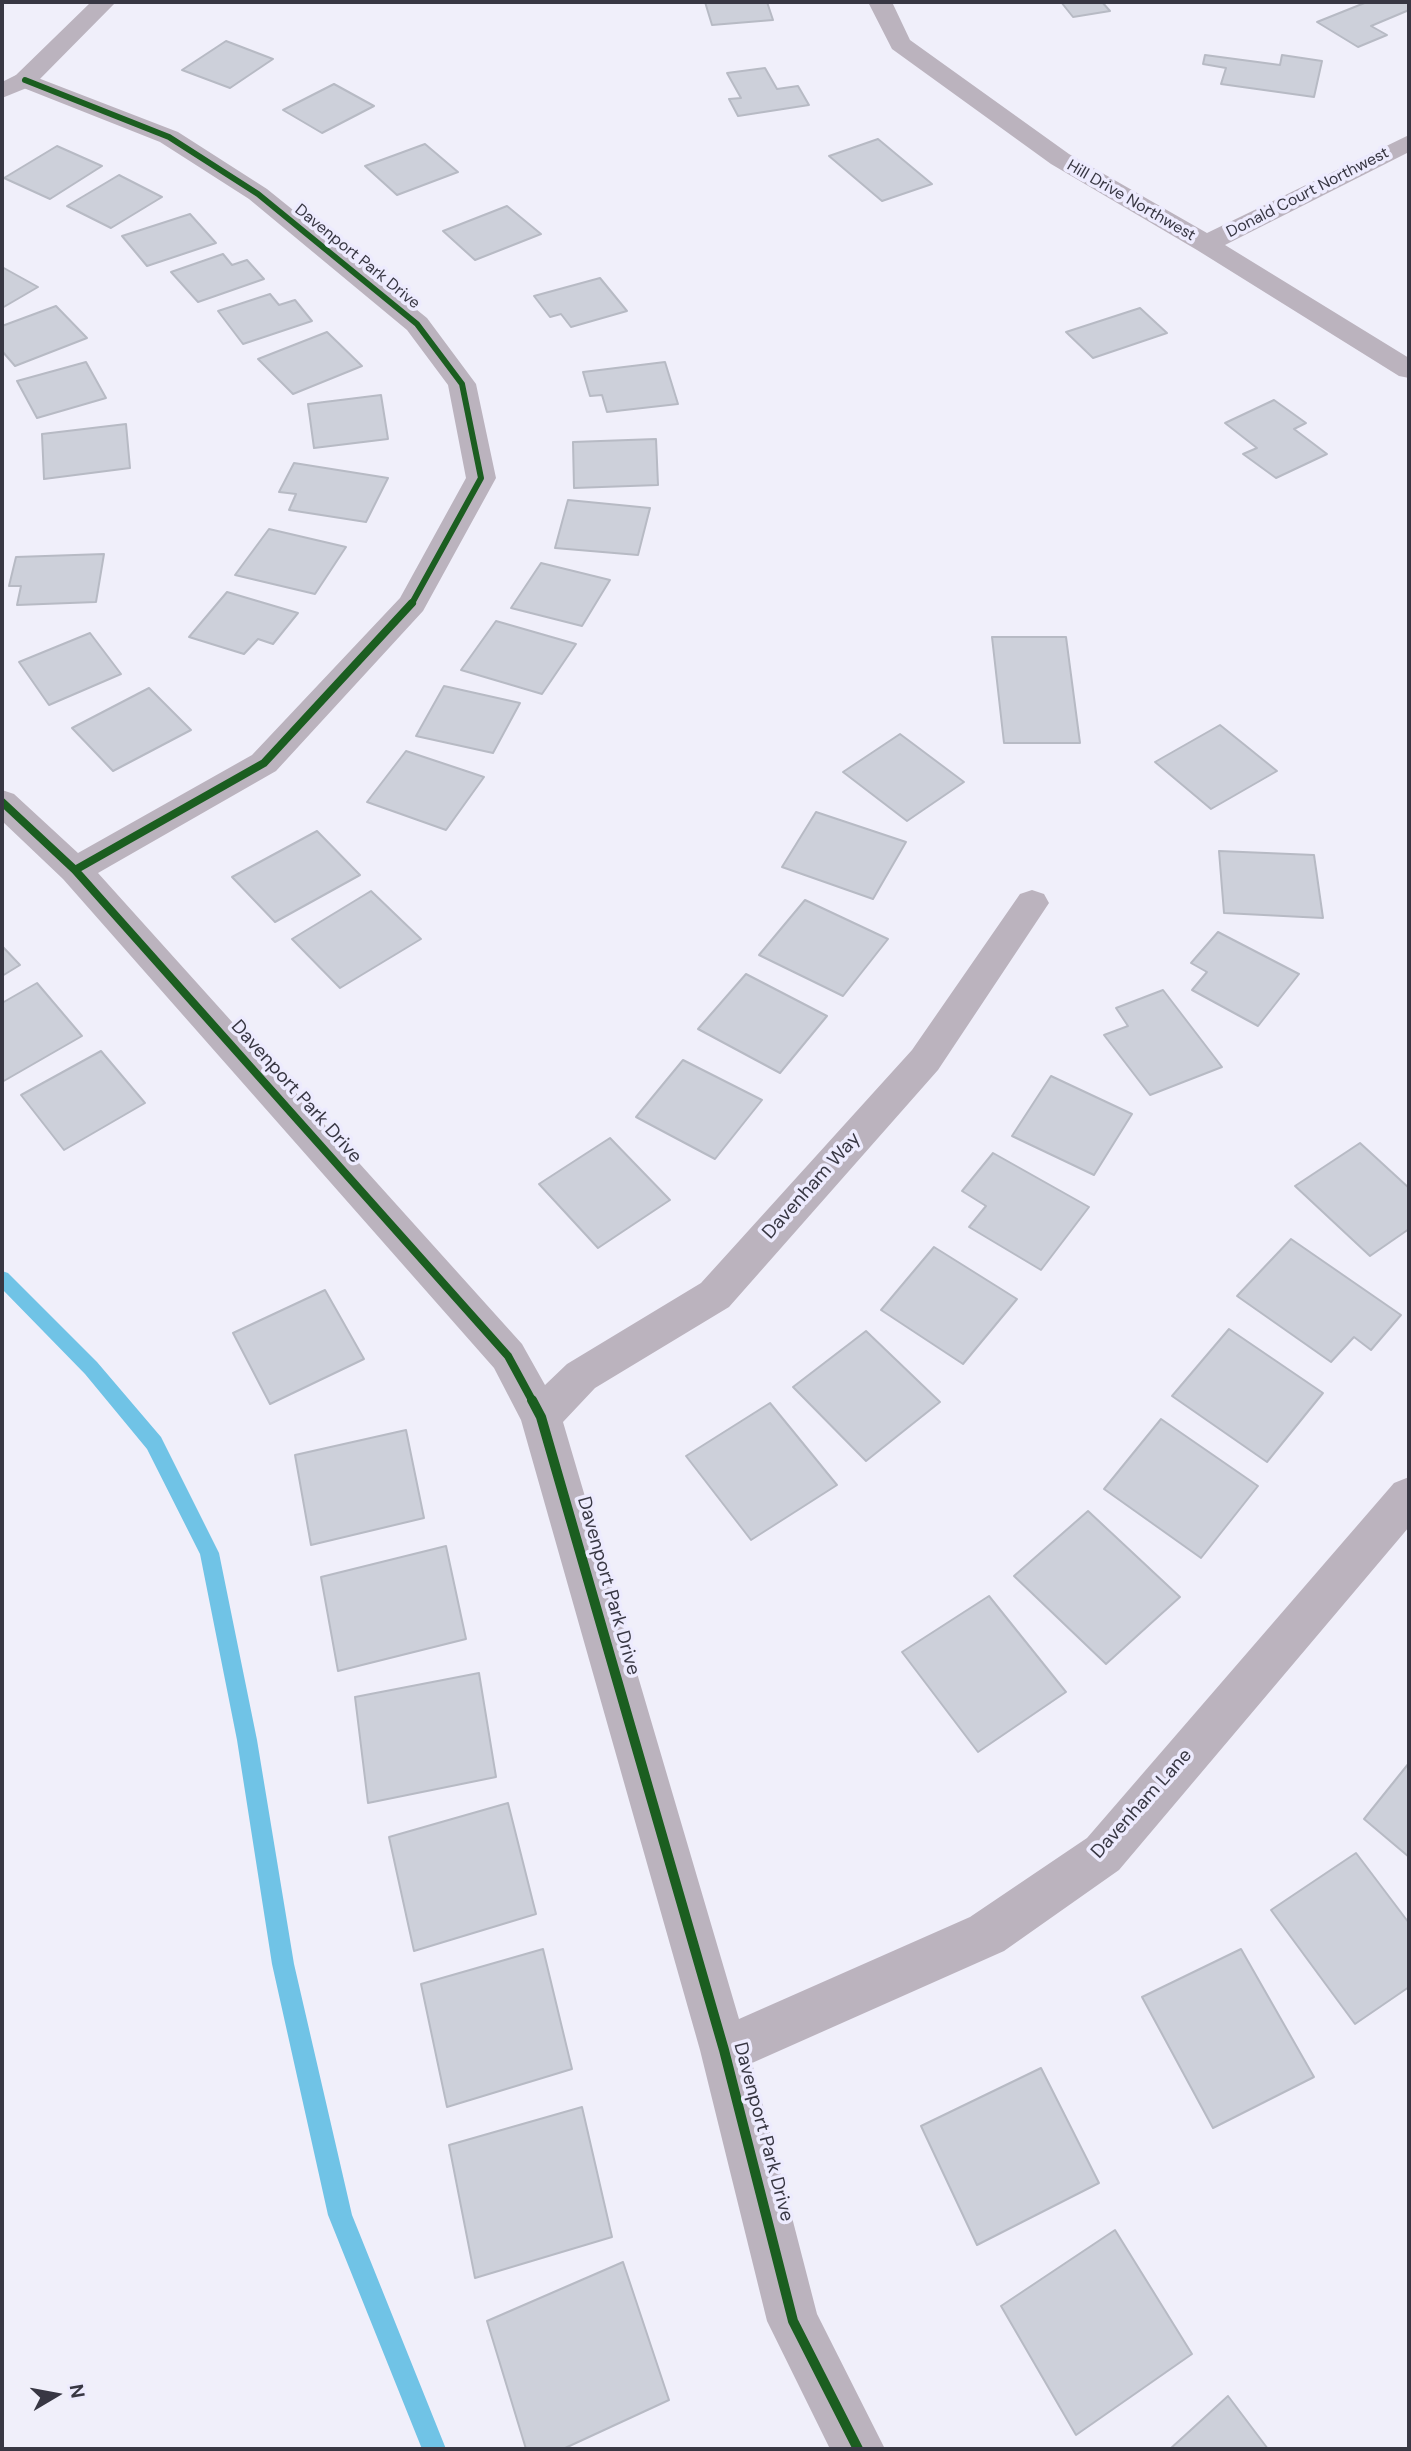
<!DOCTYPE html>
<html>
<head>
<meta charset="utf-8">
<style>
  body { margin:0 }
  #map { position:relative; width:1411px; height:2451px; overflow:hidden; background:#f0effa; font-family:"DM Sans",sans-serif }
  canvas { display:block }
  .frame { position:absolute; inset:0; border:4px solid #383743; pointer-events:none }
  .north { position:absolute; left:21px; top:2360px; width:70px; height:70px; -webkit-text-stroke:5px #edebfe; paint-order:stroke; rotate:80deg; font-size:19px; font-weight:700; line-height:28px; text-align:center; color:#383743 }
  .north::after { content:''; display:block; margin:auto; width:24px; height:32px; background:#383743; clip-path:polygon(50% 0,100% 100%,50% 72%,0 100%) }
</style>
</head>
<body>
<div id="map">
<canvas width="1411" height="2451"></canvas>
<div class="frame"></div>
<div class="north">N</div>
</div>
<script>
const g = document.querySelector('canvas').getContext('2d');
g.lineJoin = 'round';
function paint(path, color) {
  g.fillStyle = color;
  g.fill(path, 'evenodd');
}
function trace(path, color, width, dash) {
  g.strokeStyle = color;
  g.lineWidth = width;
  g.lineCap = dash ? 'butt' : 'round';
  g.setLineDash(dash || []);
  g.stroke(path);
}
function label(font, color, halo, rows, align = 'center') {
  g.font = font + ' "DM Sans",sans-serif';
  g.lineWidth = 7;
  g.setLineDash([]);
  g.textBaseline = 'middle';
  g.strokeStyle = halo;
  g.fillStyle = color;
  for (const [text, x, y, turn = 0] of rows) {
    g.save();
    g.translate(x, y);
    g.rotate((+turn || 0) * Math.PI / 180);
    g.textAlign = isNaN(turn) ? turn : align;
    if (halo) g.strokeText(text, 0, 0);
    g.fillText(text, 0, 0);
    g.restore();
  }
}
const stream = new Path2D(`
  M2,1271l6,2 89,89 64,75 58,116 38,187 37,224 58,251 94,234h-24l-94,-234 -56,-251 -35,-224 -37,-186 -53,-105 -62,-75 -83,-85z`);
const building = new Path2D(`
  M705,2h62l6,18 -61,5z
  M1061,2h41l8,9 -37,6z
  M1367,2h42v8l-38,16 16,9 -29,12 -41,-25z
  M226,41l47,18 -43,29 -48,-18z
  M1205,55l75,10 2,-10 40,6 -8,36 -93,-13 5,-16 -23,-4z
  M765,68l12,21 21,-3 11,19 -71,11 -9,-17 12,-1 -14,-25z
  M334,84l40,22 -52,27 -39,-23z
  M878,139l54,45 -50,17 -53,-45z
  M425,144l33,28 -61,23 -32,-29z
  M57,146l45,20 -52,33 -46,-21z
  M119,175l43,22 -51,31 -44,-22z
  M507,206l34,28 -66,26 -32,-29z
  M190,214l26,29 -69,23 -25,-30z
  M223,254l9,11 15,-5 17,19 -66,23 -27,-30z
  M2,267l36,20 -36,21z
  M600,278l27,33 -56,16 -10,-13 -11,3 -16,-21z
  M270,294l9,11 16,-5 17,21 -69,23 -25,-33z
  M56,306l31,32 -72,28 -13,-15v-25z
  M1140,308l27,25 -74,25 -27,-26z
  M327,332l35,34 -69,28 -35,-35z
  M86,362l20,36 -69,20 -20,-37z
  M665,362l13,42 -71,8 -5,-17 -12,1 -7,-24z
  M381,395l7,44 -74,9 -6,-44z
  M1274,400l32,23 -12,6 33,25 -51,24 -33,-24 14,-6 -32,-25z
  M126,424l4,44 -86,11 -2,-45z
  M656,439l2,46 -84,3 -1,-46z
  M294,463l94,15 -22,44 -77,-12 7,-16 -17,-2z
  M568,500l82,8 -12,47 -83,-7z
  M269,529l77,18 -31,47 -80,-19z
  M104,554l-8,48 -79,3 4,-19h-12l7,-29z
  M541,563l69,17 -28,46 -71,-18z
  M227,592l71,21 -25,31 -15,-5 -14,15 -55,-17z
  M496,621l80,23 -34,50 -81,-24z
  M90,633l31,41 -72,31 -30,-43z
  M992,637h74l14,106h-76z
  M444,686l76,17 -27,50 -77,-17z
  M149,688l42,42 -78,41 -41,-43z
  M1220,725l57,46 -66,38 -56,-47z
  M900,734l64,48 -57,39 -64,-49z
  M406,751l78,26 -38,53 -79,-28z
  M816,812l90,30 -33,57 -91,-32z
  M317,831l43,44 -85,47 -43,-45z
  M1219,851l95,4 9,63 -99,-5z
  M371,891l50,48 -81,49 -48,-49z
  M805,900l83,39 -45,57 -84,-41z
  M1218,932l81,42 -41,52 -66,-36 15,-18 -16,-9z
  M2,946l18,19 -18,11z
  M746,974l81,42 -47,57 -82,-44z
  M37,983l45,53 -80,46v-79z
  M1163,990l59,77 -72,28 -46,-60 24,-9 -12,-18z
  M101,1051l44,52 -81,47 -43,-55z
  M683,1060l79,40 -47,59 -79,-42z
  M1051,1076l81,38 -38,61 -82,-39z
  M610,1138l60,62 -72,48 -59,-64z
  M1360,1143l49,45v41l-39,27 -75,-70z
  M993,1153l96,54 -48,63 -72,-43 17,-21 -24,-15z
  M1291,1239l110,76 -30,35 -17,-13 -23,25 -94,-66z
  M934,1247l83,52 -54,65 -82,-54z
  M325,1290l39,69 -94,45 -37,-71z
  M1229,1329l94,64 -56,69 -95,-66z
  M866,1331l74,71 -74,59 -73,-74z
  M770,1403l67,82 -86,55 -65,-84z
  M1161,1419l97,67 -57,72 -97,-69z
  M406,1430l18,88 -113,27 -16,-90z
  M1088,1511l92,86 -74,67 -92,-88z
  M446,1546l20,93 -128,32 -17,-94z
  M989,1596l77,96 -88,60 -76,-100z
  M479,1673l17,104 -128,26 -13,-106z
  M1409,1763v94l-45,-38z
  M508,1803l28,111 -122,37 -25,-114z
  M1356,1853l53,70v64l-54,37 -84,-114z
  M543,1949l29,120 -125,38 -26,-123z
  M1241,1949l73,128 -101,51 -71,-131z
  M1041,2068l58,115 -122,62 -56,-119z
  M582,2107l30,130 -137,41 -26,-133z
  M1115,2230l77,124 -116,81 -75,-129z
  M623,2262l46,138 -106,49h-37l-39,-128z
  M1228,2396l40,53h-98z`);
const minor = new Path2D(`
  M868,2h24l18,38 159,114 138,79 202,-98v17l-184,93 184,113v20l-10,-2 -202,-126 -146,-86 -159,-115z
  M25,73l153,59 89,57 160,129 49,66 20,94 -73,133 -147,160 -178,102 424,471 23,41 22,-21 134,-81 211,-233 108,-156 12,-4 12,4 5,9 -111,167 -209,237 -134,81 -32,34 176,597 231,-102 117,-79 307,-355 15,-6v50l-290,343 -115,81 -252,112 65,251 68,135h-55l-63,-128 -67,-271 -179,-630 -27,-52 -431,-489 -61,-58v-31l12,4 64,59 174,-98 148,-157 66,-120 -18,-93 -41,-55 -158,-131 -89,-57 -144,-57 -3,-5 3,-5z`);
const tertiary = new Path2D(`
  M91,2h25l-82,83 -32,13v-16l14,-7z`);
const cyclewayFar2 = new Path2D(`
  M25,80l144,57 89,57 159,130 45,60 19,94 -70,127`);
const cyclewayFar1 = new Path2D(`
  M2,802l73,68 433,486 25,46
  M75,870l189,-107 148,-160`);
const cycleway = new Path2D(`
  M532,1400l9,17 183,633 69,271 65,128`);
const farStreetnames = [
  ["Donald Court Northwest",1308,193,-27],
  ["Hill Drive Northwest",1131,201,30],
  ["Davenport Park Drive",357,257,39]
];
const streetNames = [
  ["Davenport Park Drive",296,1092,48],
  ["Davenham Way",812,1186,-48],
  ["Davenport Park Drive",608,1586,74],
  ["Davenham Lane",1142,1804,-48],
  ["Davenport Park Drive",763,2132,75]
];
paint(stream, '#70c3e6');
paint(building, '#cdd0da');
trace(building, '#b7bac4', 2);
paint(minor, '#bbb3be');
paint(tertiary, '#bbb3be');
trace(cyclewayFar2, '#1b5e20', 6);
trace(cyclewayFar1, '#1b5e20', 8);
trace(cycleway, '#1b5e20', 10);
label('16px', '#383743', '#edebfe', farStreetnames);
label('19px', '#383743', '#edebfe', streetNames);
</script>
</body>
</html>
